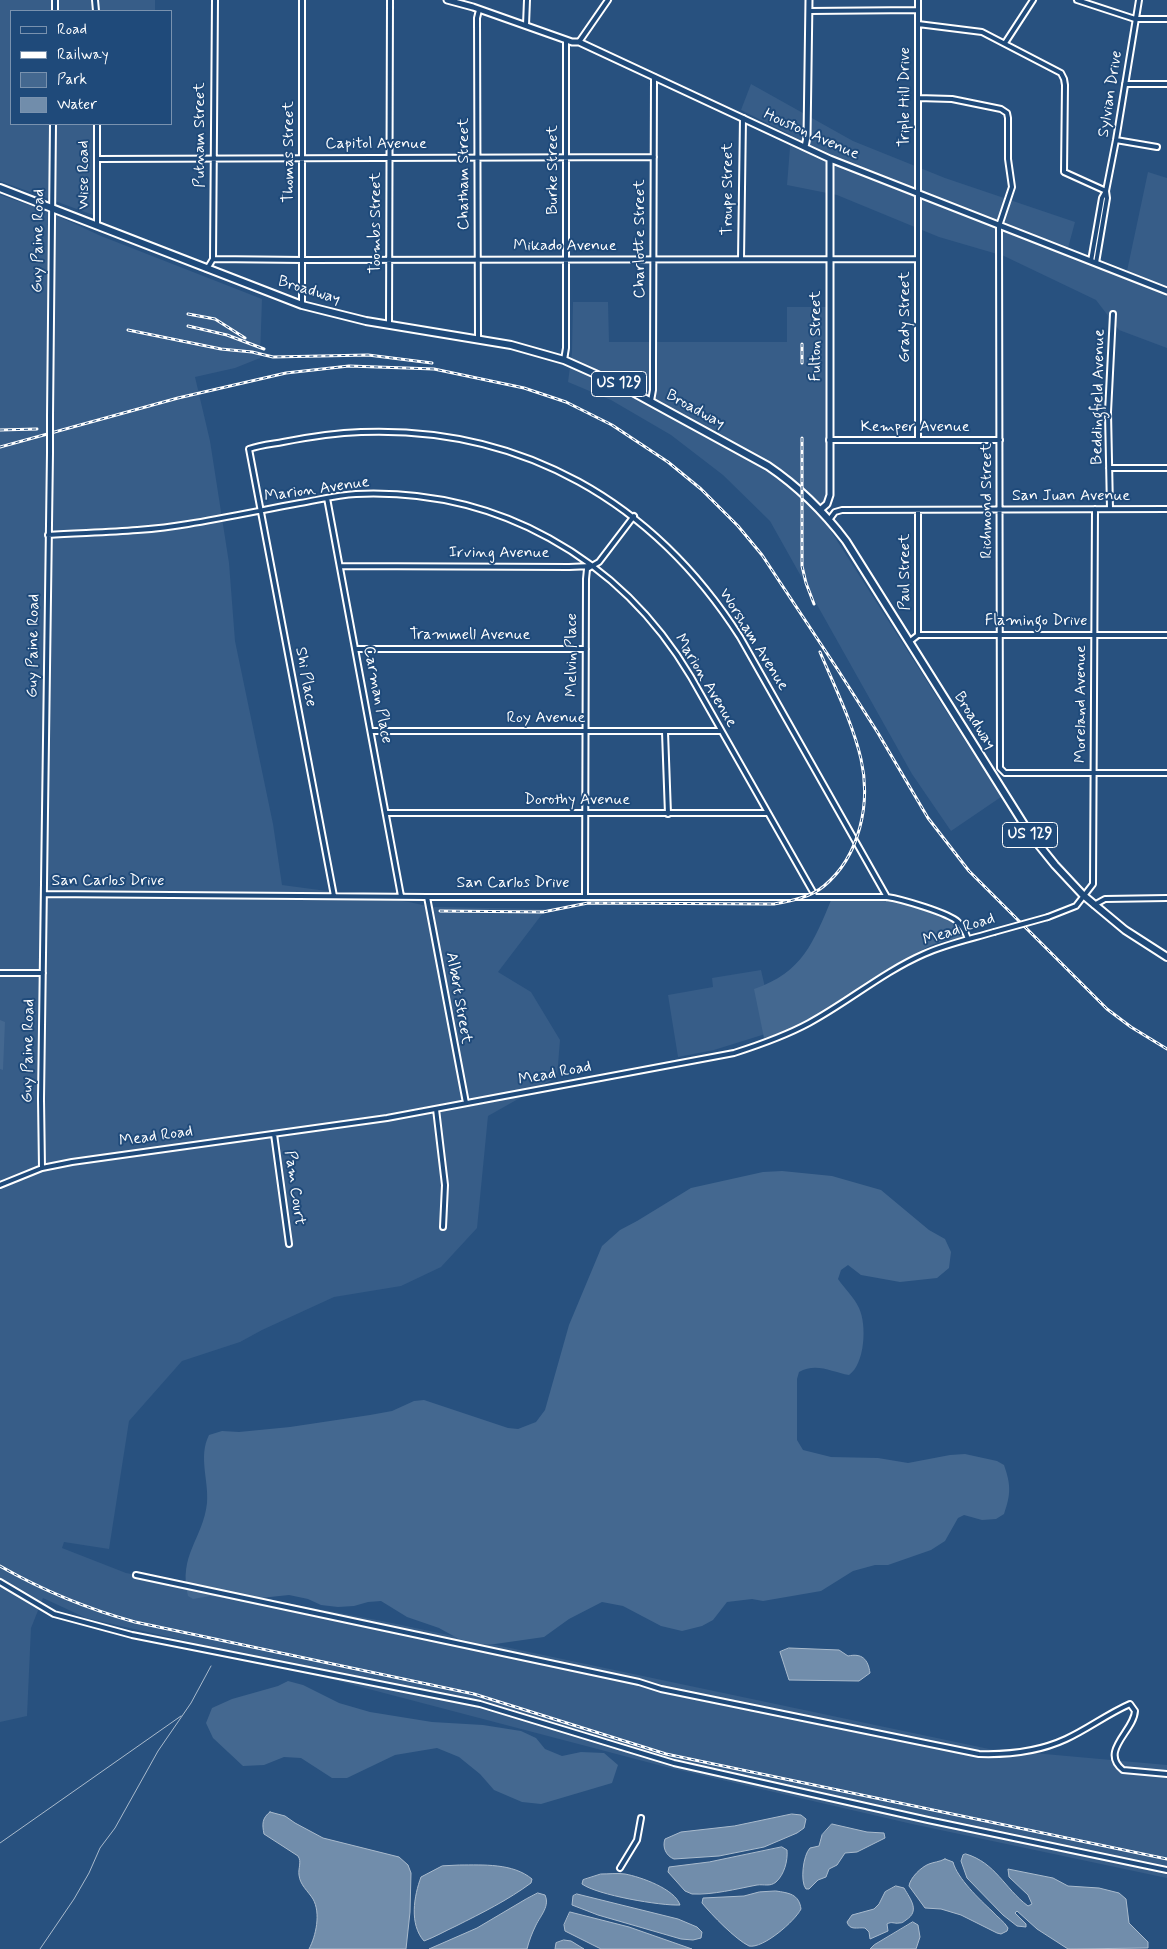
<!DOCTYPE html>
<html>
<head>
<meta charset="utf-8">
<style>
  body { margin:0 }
  #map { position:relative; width:1167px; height:1949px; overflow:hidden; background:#28517f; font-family:Mynerve,sans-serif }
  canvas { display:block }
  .legend { position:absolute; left:10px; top:10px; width:162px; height:115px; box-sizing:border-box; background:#1f4a7a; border:1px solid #7992af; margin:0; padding:6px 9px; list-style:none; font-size:15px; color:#fff }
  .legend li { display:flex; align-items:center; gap:10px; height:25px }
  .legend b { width:25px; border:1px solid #7992af }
</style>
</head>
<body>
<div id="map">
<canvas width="1167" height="1949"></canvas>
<ul class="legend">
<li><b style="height:6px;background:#1f4a7a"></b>Road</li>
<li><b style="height:6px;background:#fff"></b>Railway</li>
<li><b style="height:14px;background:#446890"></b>Park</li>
<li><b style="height:14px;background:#718dab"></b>Water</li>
</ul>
</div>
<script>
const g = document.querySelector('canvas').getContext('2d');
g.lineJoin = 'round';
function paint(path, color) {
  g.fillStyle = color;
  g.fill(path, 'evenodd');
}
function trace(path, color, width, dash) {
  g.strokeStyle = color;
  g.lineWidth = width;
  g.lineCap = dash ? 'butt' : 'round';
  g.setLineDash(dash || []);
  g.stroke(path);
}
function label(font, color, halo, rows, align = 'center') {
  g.font = font + ' Mynerve,sans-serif';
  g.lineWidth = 4;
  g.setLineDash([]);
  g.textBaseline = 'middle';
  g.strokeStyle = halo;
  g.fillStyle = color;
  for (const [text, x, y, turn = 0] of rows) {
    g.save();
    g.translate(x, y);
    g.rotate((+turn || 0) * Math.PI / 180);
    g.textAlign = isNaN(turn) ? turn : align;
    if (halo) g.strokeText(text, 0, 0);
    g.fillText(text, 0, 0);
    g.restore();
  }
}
const built = new Path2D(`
  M0,0h155v11h-144v113h85v92l-96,-35z
  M751,84l102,57 92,37 130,44 -7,26 59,23 21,-99 19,6v170l-48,-18 -23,-30 -92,-44 -65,-19 -102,-42 -50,-10 4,-50 -50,-25z
  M0,195l49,17 52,24 161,63 -2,59 -25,10 -40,9 15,64 19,122 6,78 38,183 9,61 127,17 23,5 114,2 -48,63 33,20 29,48 -3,37 -69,39 -11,112 -36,39 -40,19 -67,11 -72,33 -22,12 -58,19 -53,60 -20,128 -45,-7 -2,6 64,25 256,48 607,128 178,16v113l-255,-54 -246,-57 -484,-127 -96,-22 -43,-20 -12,30 -4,88 -27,6z
  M573,302h35l1,40h178v-35h42l-2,218 174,272 -50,34 -39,-57 -142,-253 -47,-46 -52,-40 -60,-35 -43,-18 4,-30z
  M761,970l14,61 -61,19 -36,7 -10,-62 45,-8 -1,-9z`);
const green = new Path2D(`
  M832,898h56l14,3 51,17 10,9 5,10c-11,2 -24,3 -34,7 -21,9 -39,24 -58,37 -34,23 -72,46 -112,57l-10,-49c49,-17 59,-46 78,-91z
  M0,1020l5,2 -2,48 -3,-1z
  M782,1171l50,5 49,14 48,40 16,9 6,13 -2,16 -12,10 -37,4 -39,-7 -13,-10 -7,5 -3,9c7,10 16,18 21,29 8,17 6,56 -10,67 -17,-3 -33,-13 -50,-3l-2,7v61l6,10 28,7 47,1 30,5 42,-8 15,-1 32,7 7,4c7,20 7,29 0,49l-8,5 -14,1 -18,-5 -6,3 -13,23 -14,9 -43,15h-13l-22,6 -32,20 -58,10 -11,-2 -25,3 -14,18 -11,6 -20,5 -21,-5 -38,-20 -21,-4 -33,17 -25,18 -49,7h-16l-20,-5 -20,-11 -32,-11 -26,-16 -13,1 -14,4 -16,1 -17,-2 -13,-6 -19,-4 -38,4h-21l-20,-3 -17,3 -5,-3c-10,-41 15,-57 19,-93 2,-23 -9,-46 2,-68l13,-4 17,1 51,-5 80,-12 22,-4 22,-10 10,-1 84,28 10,1 18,-7 9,-12 24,-85 33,-79 18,-16 17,-9 54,-33 72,-16z
  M288,1681l15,4 36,18 31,9 62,10 51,3 38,6 15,7 9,11 17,7 19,-4 23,1 14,12 -6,18 -71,21 -19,-2 -28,-12 -14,-16 -21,-17 -22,-9 -42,7 -48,23h-15l-31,-20 -17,-1 -20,8 -21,1 -30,-28 -7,-15 6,-15 20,-9 46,-13z`);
const water = new Path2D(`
  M789,1648l50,2 9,6c14,-3 20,3 22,17l-11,8 -70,-1 -9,-28z
  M270,1812l15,4 10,7 28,15 76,19 9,8 3,8 -1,39 -4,37h-97c7,-13 12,-36 4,-50 -5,-8 -13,-14 -14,-24 -1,-7 3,-13 -1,-19l-34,-22c-2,-10 -2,-16 6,-22z
  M792,1814l9,1 5,4 -2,9 -7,5 -33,14 -45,9 -45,3c-8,-3 -12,-12 -9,-20l16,-7 53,-6z
  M832,1824l35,8 17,1 1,5 -28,14 -12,1 -8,12 -8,4 -3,8 -8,3 -9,9h-3c-6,-7 -3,-34 4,-41l9,-2 3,-11z
  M782,1847l5,3c1,11 -3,25 -11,32 -6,5 -12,2 -19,3 -21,4 -44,10 -65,9l-7,-3 -17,-19 1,-5 40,-5z
  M966,1854c30,9 38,34 62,52l4,-2 -4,-9 -19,-18 -1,-8 45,9 15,8 31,2 20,5 7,6 3,24 19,19v6l-80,1 -31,-20 -20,-18 -2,2 11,11v3l-9,-1 -14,-11 -36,-37 -6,-17 2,-6z
  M945,1859l8,3c4,16 27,38 39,49 5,6 12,10 16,17l-1,3 -6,3 -4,-1 -36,-18 -20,-6 -16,-1 -16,-22c1,-8 12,-19 20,-22 5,-2 10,-2 16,-5z
  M460,1865c23,0 53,-2 72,14l-1,4c-23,17 -49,30 -75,43 -11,5 -21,11 -32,15 -15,-17 -10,-45 -3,-64l21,-11z
  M601,1874c8,0 16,-1 24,0 16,3 50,15 55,31 -19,1 -83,-10 -98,-21l1,-4z
  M896,1886l8,2c7,12 16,23 2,32 -3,2 -3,3 -7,3 -5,1 -7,-2 -12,1l1,7 -18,8 -1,-7 -4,-4c-8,-1 -15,3 -18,-6l5,-7 22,-6 5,-5 6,-12z
  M776,1891c13,2 23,3 25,18 -6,12 -38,40 -52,37 -14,-7 -37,-31 -47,-43l1,-5 41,-2 15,-4z
  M538,1893l7,2c5,11 -4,20 -9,30 -4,8 -7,16 -9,24h-98l48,-21 49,-29z
  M577,1894l101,25 19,8 5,5 -1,6 -8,2 -12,-1 -83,-24 -26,-10 1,-9z
  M570,1912l59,15 63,22h-91l-36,-18 -1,-6z
  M913,1922l5,3 2,12 -4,12h-46l4,-4z
  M564,1940l7,1 13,8h-29l1,-6z`);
const stream = new Path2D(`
  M0,1843l181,-127
  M40,1949l34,-50 15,-26 11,-25 15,-20 43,-77 33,-48 20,-37`);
const minor = new Path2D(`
  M95,0l1,11
  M1077,0l58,19h32
  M55,11v-11
  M809,11l109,-1
  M918,24l64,8 79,41 3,6 1,6 -1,87 42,19
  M526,25l1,-25
  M579,42l29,-42
  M1005,43l28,-43
  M1125,84h42
  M918,98l34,1 49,10 6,4 1,5v41l4,28 -13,39 1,542 5,5h162
  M1116,140l41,7
  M98,159l556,-2
  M97,226v-102
  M213,259l90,1 615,-1
  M741,259l2,-141
  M1091,261l11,-63 4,-7 10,-51 23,-140
  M1096,263l11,-65 -1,-7
  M207,269l6,-10 2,-259
  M302,305v-305
  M389,325l1,-325
  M478,339l-1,-321 2,-8
  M564,360l2,-12v-308
  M651,401l2,-11v-28l1,-285
  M50,416l3,-292
  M829,440h171
  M918,440v-440
  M1109,468h58
  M327,498l74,398
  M1110,509l-2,-97 5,-98
  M829,520l6,-8 7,-2 325,-1
  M48,535c47,-3 94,-3 140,-11 37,-6 74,-14 112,-21 18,-3 37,-8 56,-9 140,-6 264,63 335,183l122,215 1,5
  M340,566l229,1 23,-1 7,-4 35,-46
  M918,635v-125
  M909,642l9,-7h249
  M355,649h231
  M371,731h350
  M665,732l3,82
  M386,813h381
  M44,894l383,3h460c14,2 62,16 71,25 5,5 8,11 10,17
  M334,896l-85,-447c11,-4 23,-5 34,-7 26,-5 51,-9 78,-10 161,-6 293,70 379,205l147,260
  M427,897l39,206
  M585,897l1,-318 1,-10 5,-3
  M1094,905l11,-6 62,-1
  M1048,917l28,-11 17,-22 2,-375
  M0,973h43
  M436,1109l9,76 -2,42
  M274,1134l15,110
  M42,1168l-1,-69 9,-646
  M0,1185l42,-17 30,-6 315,-44 347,-65c25,-8 51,-17 75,-30 39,-21 74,-51 115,-69 22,-10 46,-15 70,-22
  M136,1575l503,107 22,7 318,65c30,1 59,-2 87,-15 22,-10 41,-25 64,-35l5,7c-1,20 -36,40 -12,59l44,4
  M0,1582l54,32 78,21 348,69 194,59 254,57 239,50
  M620,1868l17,-28 4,-22`);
const tertiary = new Path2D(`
  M447,0l26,7 99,35h7l251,117 337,132
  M805,147l2,-10 2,-137
  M820,510l7,-6 3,-9v-336`);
const primary = new Path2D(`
  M0,188l302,117 64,16 145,24 53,15 56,25 148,81c31,21 56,46 78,75l184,293 25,31 28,30 42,35 42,27`);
const rail = new Path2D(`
  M188,314l27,5 30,19
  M188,326l39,9 37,14
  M128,330l93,19 31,3 21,5 95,-2 64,8
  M802,363v-19
  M0,430l37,-1
  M802,438v128l4,17 8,21
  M0,447l178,-49 108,-25 63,-7 85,3 90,19 42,14 46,23 56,37 33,27 37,37 24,29 76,115 40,63 50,85 41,53 138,138 24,18 36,22
  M440,911l103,1 45,-9 186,1c17,-3 37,-7 50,-18 36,-30 47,-83 37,-127 -8,-35 -27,-74 -41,-107
  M0,1566c42,24 88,43 135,56l339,72 192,60 501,105`);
const minorBridge = new Path2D(`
  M50,453v-37
  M994,932l54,-15`);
const shields = [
  [619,384,55],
  [1030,835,55]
];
const shieldNames = [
  ["US 129",619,384],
  ["US 129",1030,835]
];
const streetNames = [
  ["Sylvian Drive",1111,94,-81],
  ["Triple Hill Drive",906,97,-90],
  ["Putnam Street",201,135,-90],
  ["Houston Avenue",811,135,24],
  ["Capitol Avenue",376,145],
  ["Thomas Street",290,152,-90],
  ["Burke Street",554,170,-90],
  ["Chatham Street",465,174,-90],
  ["Wise Road",85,175,-90],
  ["Troupe Street",729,189,-90],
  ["Toombs Street",377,223,-90],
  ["Charlotte Street",641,239,-90],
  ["Guy Paine Road",39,241,-89],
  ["Mikado Avenue",565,247],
  ["Broadway",309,291,17],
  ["Grady Street",906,317,-90],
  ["Fulton Street",817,336,-90],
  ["Beddingfield Avenue",1099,397,-89],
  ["Broadway",695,410,29],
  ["Kemper Avenue",915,428],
  ["Marion Avenue",317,490,-8],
  ["San Juan Avenue",1071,497],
  ["Richmond Street",988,501,-90],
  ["Irving Avenue",499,554],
  ["Paul Street",906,572,-90],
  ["Flamingo Drive",1036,622],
  ["Trammell Avenue",470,636],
  ["Worsham Avenue",753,640,58],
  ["Guy Paine Road",34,646,-89],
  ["Melvin Place",573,655,-90],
  ["Shi Place",305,677,79],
  ["Marion Avenue",705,681,59],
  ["Carman Place",377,695,79],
  ["Moreland Avenue",1082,704,-90],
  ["Roy Avenue",546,719],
  ["Broadway",974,721,58],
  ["Dorothy Avenue",577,801],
  ["San Carlos Drive",108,882],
  ["San Carlos Drive",513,884],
  ["Mead Road",959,930,-18],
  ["Albert Street",458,998,80],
  ["Guy Paine Road",29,1051,-89],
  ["Mead Road",555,1074,-11],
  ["Mead Road",156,1137,-8],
  ["Pam Court",294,1188,82]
];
paint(built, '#375d88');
paint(green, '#446890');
paint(water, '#718dab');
trace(water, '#aabbcd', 1);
trace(stream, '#aabbcd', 1);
trace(minor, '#fff', 8);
trace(tertiary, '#fff', 9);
trace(primary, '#fff', 10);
trace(minor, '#1f4a7a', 4);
trace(tertiary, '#1f4a7a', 5);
trace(primary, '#1f4a7a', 6);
trace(rail, '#fff', 3);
trace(rail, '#1f4a7a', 1, [4]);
trace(minorBridge, '#fff', 8, []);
trace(minorBridge, '#1f4a7a', 4);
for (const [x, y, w] of shields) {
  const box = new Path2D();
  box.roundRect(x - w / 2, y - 12.5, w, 25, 4);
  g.fillStyle = '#1f4a7a';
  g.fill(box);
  trace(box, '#fff', 1);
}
label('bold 15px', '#fff', null, shieldNames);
label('16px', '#fff', '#1f4a7a', streetNames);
</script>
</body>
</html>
